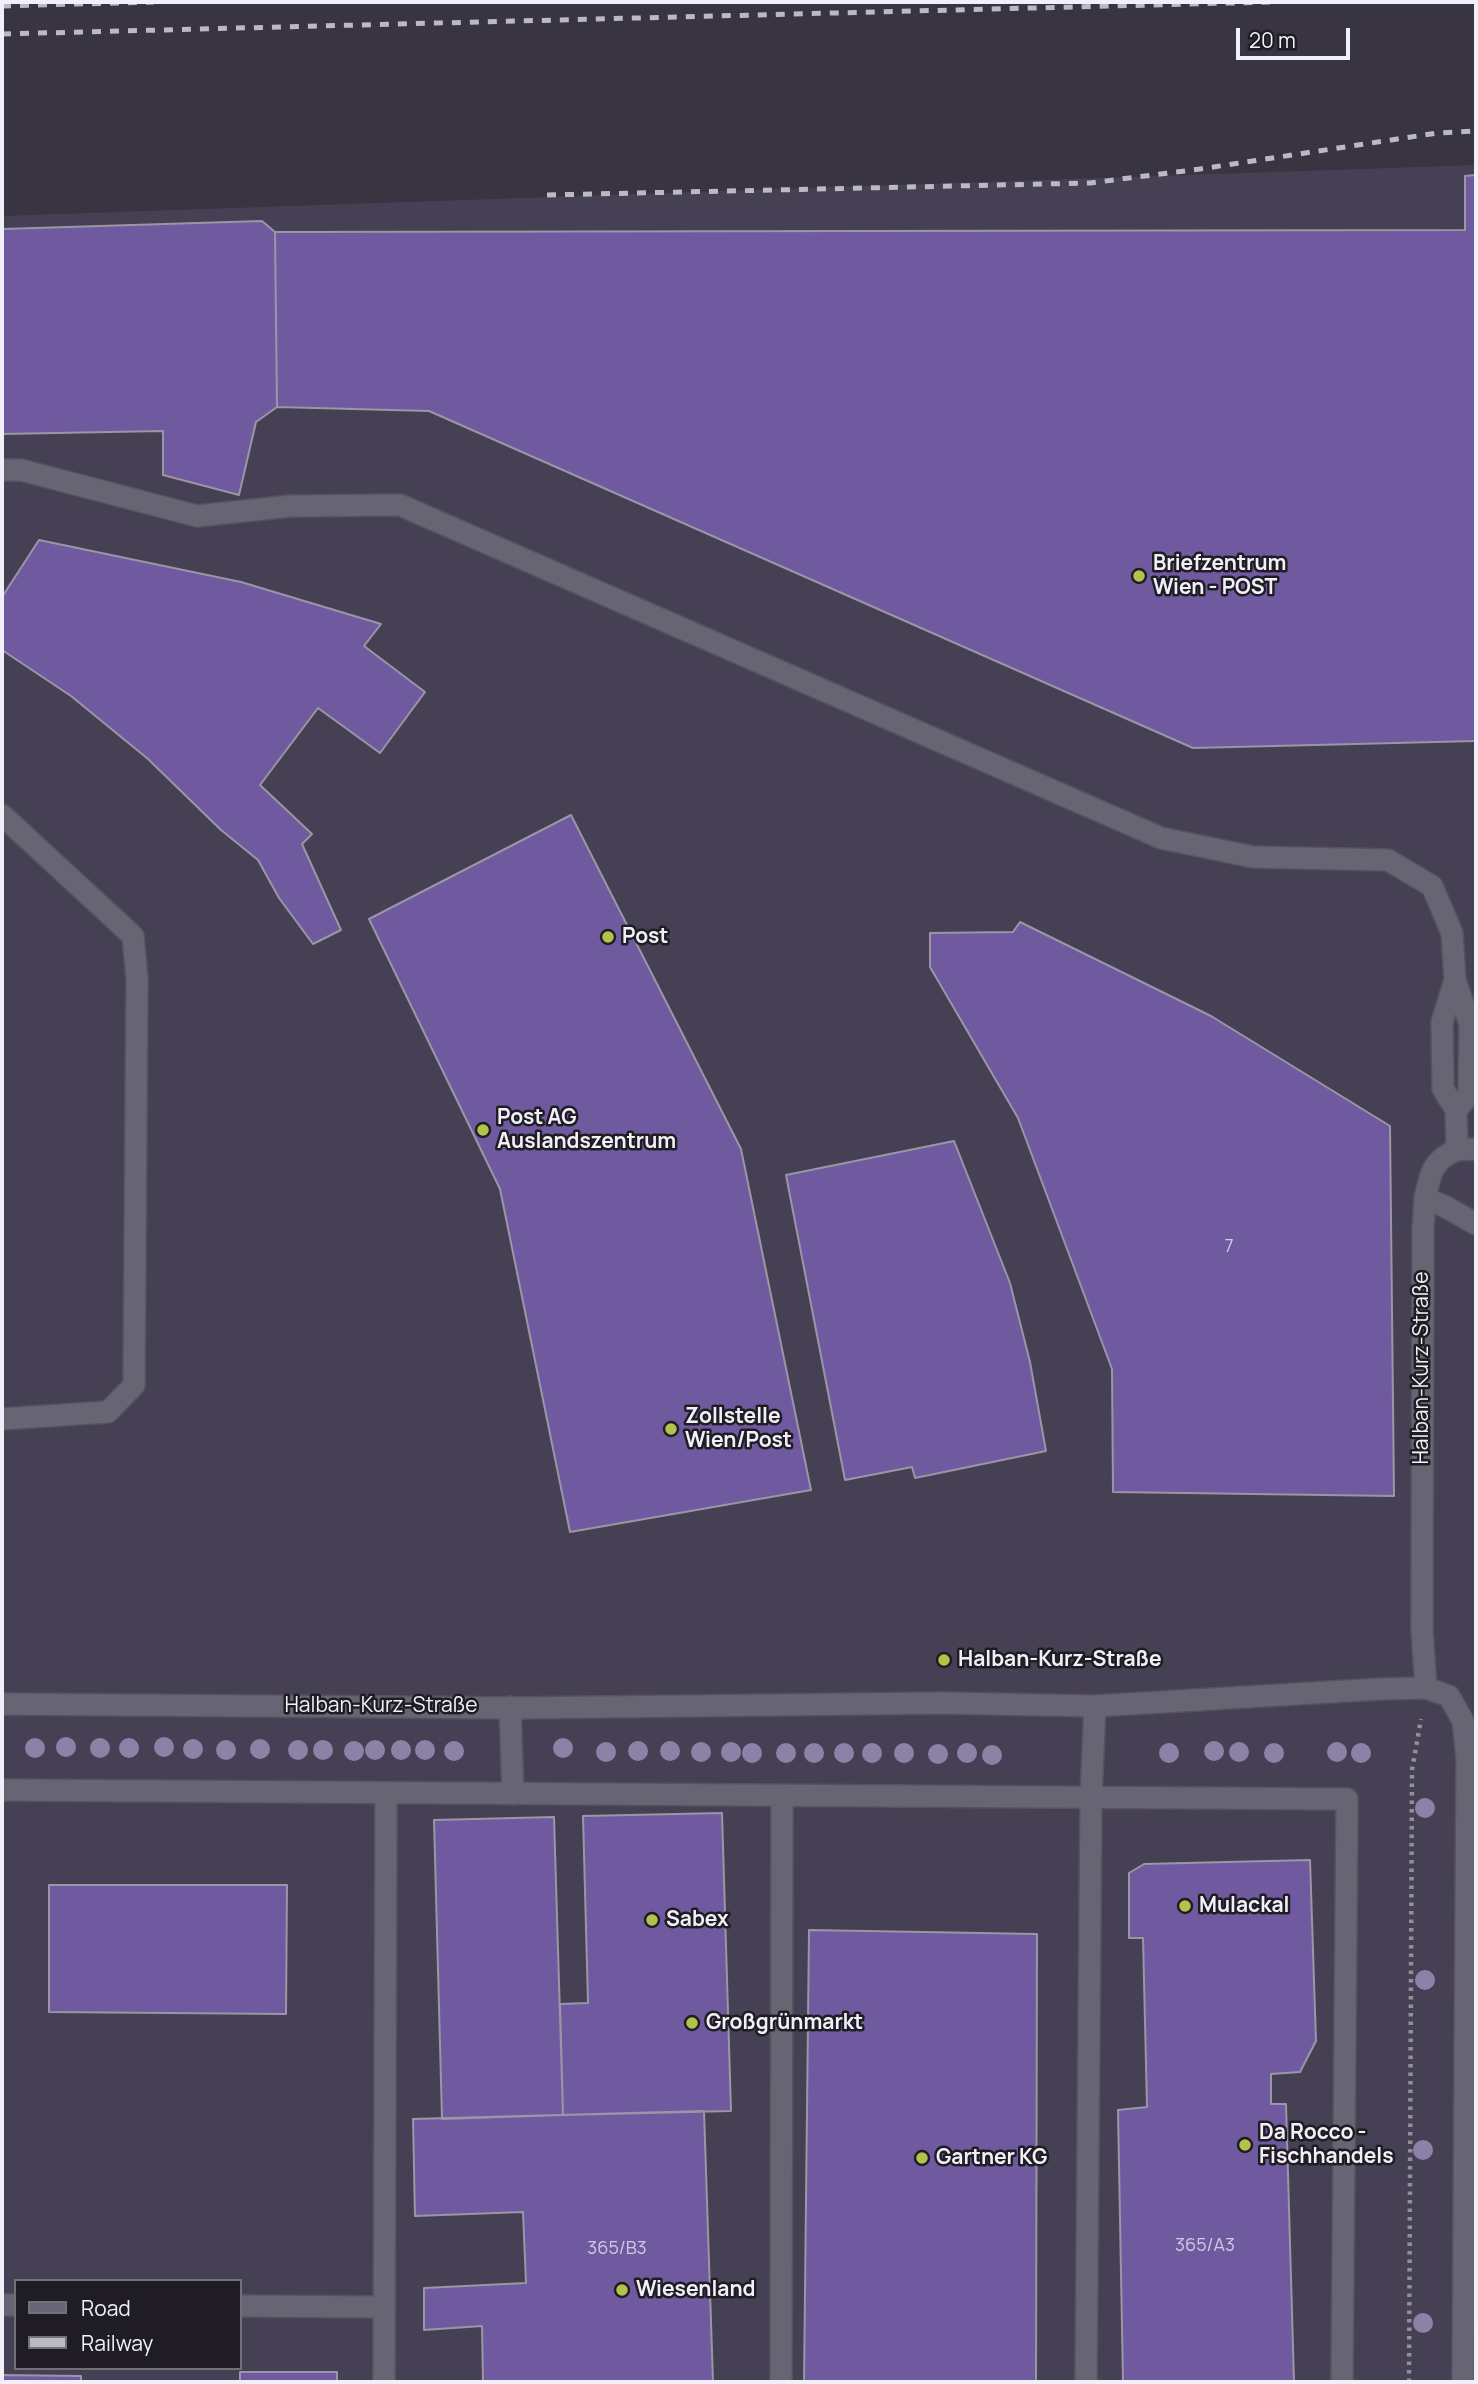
<!DOCTYPE html>
<html>
<head>
<meta charset="utf-8">
<style>
  body { margin:0 }
  #map { position:relative; width:1478px; height:2384px; overflow:hidden; background:#383442; font-family:Manrope,sans-serif }
  canvas { display:block }
  .frame { position:absolute; inset:0; border:4px solid #f1eff8; pointer-events:none }
  .legend { position:absolute; left:14px; top:2279px; width:228px; height:91px; box-sizing:border-box; background:#1f1d23; border:2px solid #737178; margin:0; padding:9px 12px; list-style:none; font-size:21px; color:#f1eff8 }
  .legend li { display:flex; align-items:center; gap:14px; height:35px }
  .legend b { width:35px; border:2px solid #737178 }
  .scale { position:absolute; left:1236px; top:28px; width:114px; height:32px; box-sizing:border-box; border:4px solid #f1eff8; border-top:0; padding-left:9px; font-size:21px; line-height:24px; white-space:nowrap; color:#f1eff8; -webkit-text-stroke:5px #1f1d23; paint-order:stroke }
</style>
</head>
<body>
<div id="map">
<canvas width="1478" height="2384"></canvas>
<div class="frame"></div>
<ul class="legend">
<li><b style="height:9px;background:#676473"></b>Road</li>
<li><b style="height:9px;background:#bcb9c4"></b>Railway</li>
</ul>
<div class="scale">20 m</div>
</div>
<script>
const g = document.querySelector('canvas').getContext('2d');
g.lineJoin = 'round';
function paint(path, color) {
  g.fillStyle = color;
  g.fill(path, 'evenodd');
}
function trace(path, color, width, dash) {
  g.strokeStyle = color;
  g.lineWidth = width;
  g.lineCap = dash ? 'butt' : 'round';
  g.setLineDash(dash || []);
  g.stroke(path);
}
function label(font, color, halo, rows, align = 'center') {
  g.font = font + ' Manrope,sans-serif';
  g.lineWidth = 5;
  g.setLineDash([]);
  g.textBaseline = 'middle';
  g.strokeStyle = halo;
  g.fillStyle = color;
  for (const [text, x, y, turn = 0] of rows) {
    g.save();
    g.translate(x, y);
    g.rotate((+turn || 0) * Math.PI / 180);
    g.textAlign = isNaN(turn) ? turn : align;
    if (halo) g.strokeText(text, 0, 0);
    g.fillText(text, 0, 0);
    g.restore();
  }
}
const built = new Path2D(`
  M1476,165v2217h-1474v-2166zM16,2281h224v87h-224z`);
const building = new Path2D(`
  M1476,175v566l-283,7 -764,-337 -152,-4 -2,-175 1190,-2v-54z
  M262,221l13,11 2,175 -21,15 -17,73 -76,-20v-44l-161,3v-205z
  M39,540l202,42 140,42 -17,22 61,46 -45,61 -62,-45 -58,77 52,49 -10,10 39,86 -28,14 -34,-46 -21,-38 -37,-30 -73,-71 -77,-63 -69,-46v-53z
  M571,815l170,334 70,341 -241,42 -70,-343 -131,-270z
  M1020,922l191,94 179,110 4,370 -281,-4 -1,-123 -94,-251 -88,-151v-34l83,-1z
  M954,1141l56,142 20,79 16,89 -131,27 -3,-11 -67,13 -59,-305z
  M722,1813l9,298 -168,4 -3,-111 28,-1 -5,-187z
  M554,1817l9,298 -121,4 -8,-299z
  M1310,1860l6,181 -16,31 -29,2v30h15l8,278h-171l-5,-272 29,-3 -4,-169h-14v-65l15,-9z
  M49,1885h238l-1,129 -237,-2z
  M809,1930l228,4 -1,448h-232z
  M704,2111l9,271h-230l-1,-56 -58,4v-42l102,-5 -3,-71 -108,4 -2,-97z
  M240,2372h97v10h-97z
  M2,2375l79,1v6h-79z`);
const path = new Path2D(`
  M1409,2382l3,-612 9,-51`);
const lane = new Path2D(`
  M2,470h19l176,46 94,-10 109,-1 761,333 92,19 135,3 44,26 20,47 3,47 15,44 -1,71 -13,15
  M2,815l131,121 4,43 -3,406 -26,27 -106,7
  M1455,980l-13,42 1,67 13,21 1,40 19,-1
  M1426,1688l-4,-58 1,-401 2,-31 19,8 32,18
  M510,1707l3,87
  M2,1790l1345,9 -5,583
  M2,2305h14
  M240,2306l144,1
  M384,2382l2,-589
  M781,2382l1,-586
  M1086,2382l5,-585 4,-91`);
const street = new Path2D(`
  M1425,1198c5,-24 8,-39 32,-48
  M2,1704l513,4 428,-5 152,3 285,-17 46,-1 23,8 14,25 4,38 -4,623`);
const rail = new Path2D(`
  M2,6l152,-4
  M2,34l1268,-32
  M547,195l543,-12 110,-14 237,-36 39,-2`);
const trees = [
  [66,1747],
  [164,1747],
  [35,1748],
  [100,1748],
  [129,1748],
  [563,1748],
  [193,1749],
  [260,1749],
  [226,1750],
  [298,1750],
  [323,1750],
  [375,1750],
  [401,1750],
  [425,1750],
  [354,1751],
  [454,1751],
  [638,1751],
  [670,1751],
  [1214,1751],
  [606,1752],
  [701,1752],
  [731,1752],
  [1239,1752],
  [1337,1752],
  [752,1753],
  [786,1753],
  [814,1753],
  [844,1753],
  [872,1753],
  [904,1753],
  [967,1753],
  [1169,1753],
  [1274,1753],
  [1361,1753],
  [938,1754],
  [992,1755],
  [1425,1808],
  [1425,1980],
  [1423,2150],
  [1423,2323]
];
const markers = [
  [1139,576,7,"#b2c34c"],
  [608,937,7,"#b2c34c"],
  [483,1130,7,"#b2c34c"],
  [671,1429,7,"#b2c34c"],
  [944,1660,7,"#b2c34c"],
  [1185,1906,7,"#b2c34c"],
  [652,1920,7,"#b2c34c"],
  [692,2023,7,"#b2c34c"],
  [1245,2145,7,"#b2c34c"],
  [922,2158,7,"#b2c34c"],
  [622,2290,7,"#b2c34c"]
];
const numberNames = [
  ["7",1229,1247],
  ["365/A3",1205,2246],
  ["365/B3",617,2249]
];
const poiNames = [
  ["Briefzentrum",1153,564],
  ["Wien - POST",1153,588],
  ["Post",622,937],
  ["Post AG",497,1118],
  ["Auslandszentrum",497,1142],
  ["Zollstelle",685,1417],
  ["Wien/Post",685,1441],
  ["Halban-Kurz-Straße",958,1660],
  ["Mulackal",1199,1906],
  ["Sabex",666,1920],
  ["Großgrünmarkt",706,2023],
  ["Da Rocco -",1259,2133],
  ["Fischhandels",1259,2157],
  ["Gartner KG",936,2158],
  ["Wiesenland",636,2290]
];
const streetNames = [
  ["Halban-Kurz-Straße",1422,1368,-90],
  ["Halban-Kurz-Straße",381,1706]
];
paint(built, '#454053');
paint(building, '#6f5aa0');
trace(building, '#9a96a6', 2);
trace(lane, '#56535e', 24);
trace(street, '#56535e', 24);
trace(path, '#928f9b', 4.5, [3.5, 5]);
trace(lane, '#676473', 21);
trace(street, '#676473', 21);
trace(rail, '#bcb9c4', 5, [9, 9]);
g.fillStyle = '#8c82a8';
for (const [x, y] of trees) {
  g.beginPath();
  g.arc(x, y, 10, 0, 2 * Math.PI);
  g.fill();
}
for (const [x, y, r, color] of markers) {
  const dot = new Path2D();
  dot.arc(x, y, r, 0, 2 * Math.PI);
  g.fillStyle = color;
  g.fill(dot);
  trace(dot, '#1f1d23', 2.5);
}
label('18px', '#d0cae2', null, numberNames);
label('bold 21px', '#f1eff8', '#1f1d23', poiNames, 'left');
label('21px', '#f1eff8', '#1f1d23', streetNames);
</script>
</body>
</html>
